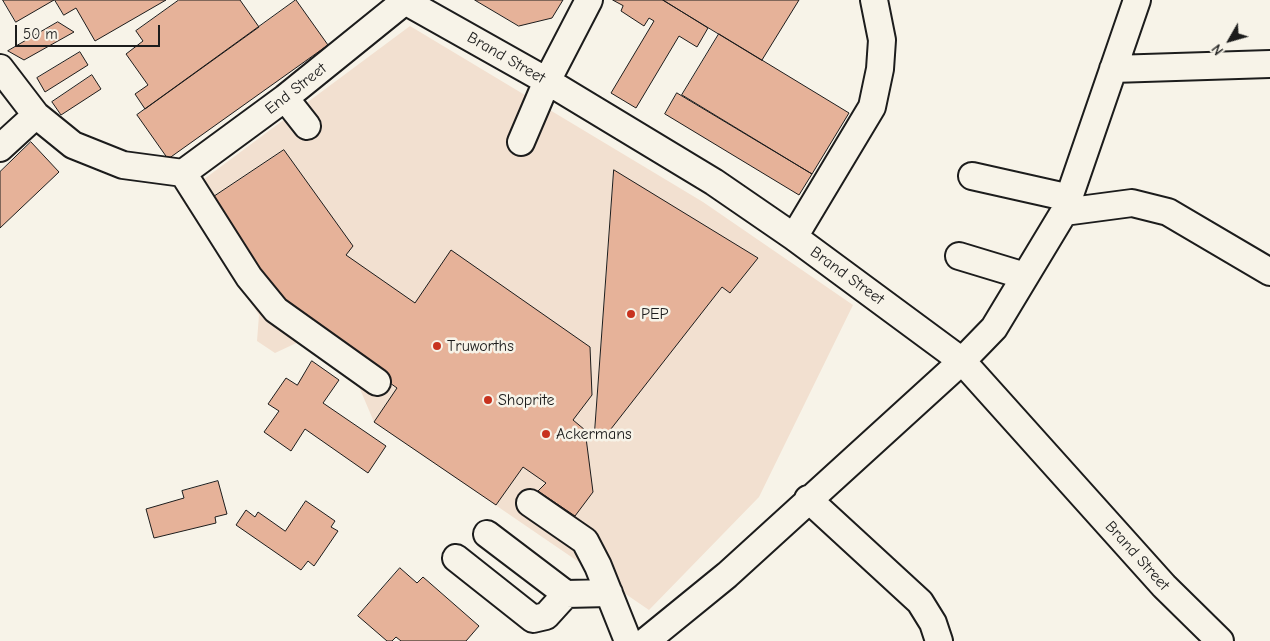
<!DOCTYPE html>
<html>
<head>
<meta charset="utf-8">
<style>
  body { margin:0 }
  #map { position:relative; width:1270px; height:641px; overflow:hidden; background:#f7f3e8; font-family:"Comic Neue",sans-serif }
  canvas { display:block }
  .north { position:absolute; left:1205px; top:15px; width:50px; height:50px; -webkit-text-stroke:4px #f7f3e8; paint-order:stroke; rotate:232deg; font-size:14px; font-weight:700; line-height:20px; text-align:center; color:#1c1c1c }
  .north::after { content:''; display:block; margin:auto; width:18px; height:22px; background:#1c1c1c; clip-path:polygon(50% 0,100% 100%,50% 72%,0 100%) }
  .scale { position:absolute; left:15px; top:25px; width:145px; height:22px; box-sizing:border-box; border:2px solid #1c1c1c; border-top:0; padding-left:6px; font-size:15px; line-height:18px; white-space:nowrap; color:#1c1c1c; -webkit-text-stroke:4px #f7f3e8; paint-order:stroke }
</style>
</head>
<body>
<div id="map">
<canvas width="1270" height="641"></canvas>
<div class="north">N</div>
<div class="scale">50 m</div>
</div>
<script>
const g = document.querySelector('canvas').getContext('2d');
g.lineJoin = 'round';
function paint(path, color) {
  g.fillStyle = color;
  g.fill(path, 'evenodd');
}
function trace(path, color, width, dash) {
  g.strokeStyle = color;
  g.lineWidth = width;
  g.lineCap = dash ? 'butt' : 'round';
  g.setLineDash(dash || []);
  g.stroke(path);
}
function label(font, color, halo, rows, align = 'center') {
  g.font = font + ' "Comic Neue",sans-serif';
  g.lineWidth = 5;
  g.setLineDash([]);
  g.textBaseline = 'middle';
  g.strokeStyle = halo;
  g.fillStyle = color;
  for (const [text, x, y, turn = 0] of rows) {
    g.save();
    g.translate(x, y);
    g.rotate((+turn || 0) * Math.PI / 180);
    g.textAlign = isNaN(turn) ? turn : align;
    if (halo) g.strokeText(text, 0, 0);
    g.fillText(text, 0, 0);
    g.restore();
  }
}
const built = new Path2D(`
  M410,26l293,176 150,103 -94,192 -110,113 -275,-188 -20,-47 -49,-36 -30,14 -18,-12 2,-26 -79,-118z`);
const building = new Path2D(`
  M3,0h51l-38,22z
  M55,0h111l-71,41 -19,-33 -12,7z
  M179,0h61l19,27 -114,82 -10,-15 13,-9 -22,-31 17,-13 -7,-10z
  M296,0l32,45 -160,114 -31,-44z
  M475,0h88l-11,18 -33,8z
  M613,0h50l45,28 -11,19 -18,-11 -43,72 -25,-15 43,-72 -5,-3 -5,8 -23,-15 2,-5z
  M663,0h136l-37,60z
  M58,22l16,10 -50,28 -16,-9z
  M719,34l130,79 -37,61 -130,-79z
  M80,52l8,13 -43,27 -8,-14z
  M92,75l9,14 -40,26 -9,-13z
  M677,93l135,81 -13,21 -134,-81z
  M31,142l28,30 -59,56v-56z
  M284,150l69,96 -7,9 69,48 36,-53 139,97 2,48 -19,25 12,10 8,62 -18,24 -37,-25 8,-8 -23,-16 -27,38 -122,-83 23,-34 -124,-89 -61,-101z
  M614,170l144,88 -28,35 -8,-6 -115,147 -12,-3z
  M312,361l27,19 -16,23 63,43 -18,27 -63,-44 -14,22 -27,-19 15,-21 -11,-7 18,-26 11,7z
  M218,481l9,33 -12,3 1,6 -62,15 -8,-29 38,-11 -2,-7z
  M306,501l29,20 -4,6 7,4 -24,35 -6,-5 -7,9 -65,-45 10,-15 9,7 3,-5 27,19z
  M400,568l17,15 6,-6 56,49 -13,15h-65l-5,-4 -4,4h-5l-29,-25z`);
const minor = new Path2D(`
  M403,0l144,81 167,101 80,55 168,124 202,225 56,55
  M0,68l36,47 37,30 50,20 60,8
  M1113,69l157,-5
  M285,98l22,28
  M521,142l26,-61 42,-81
  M0,148l36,-33
  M183,173l66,104 27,33 101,72
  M183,173l102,-75 120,-97
  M972,176l98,22
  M1064,212l68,-9 36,9 102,60
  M794,237l78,-130 8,-38 2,-29 -8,-40
  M959,256l66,20
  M808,499l112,103 13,21 6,18
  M530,503l55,38 13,25 30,75
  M487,534l79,60 43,-1
  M456,558l77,61 13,-3 20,-22
  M646,641l81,-66 235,-214 32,-33 70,-116 73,-212`);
const markers = [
  [631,314,5,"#c8321e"],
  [437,346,5,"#c8321e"],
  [488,400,5,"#c8321e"],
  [546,434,5,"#c8321e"]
];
const streetNames = [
  ["Brand Street",506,58,30],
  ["End Street",296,89,-38],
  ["Brand Street",847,276,36],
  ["Brand Street",1137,556,48]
];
const poiNames = [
  ["PEP",641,314],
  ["Truworths",447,346],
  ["Shoprite",498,400],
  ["Ackermans",556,434]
];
paint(built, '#f2e0d0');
paint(building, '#e6b299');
trace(building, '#1c1c1c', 1);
trace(minor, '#1c1c1c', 30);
trace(minor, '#f7f3e8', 26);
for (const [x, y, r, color] of markers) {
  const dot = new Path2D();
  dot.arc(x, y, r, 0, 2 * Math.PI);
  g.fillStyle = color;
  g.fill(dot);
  trace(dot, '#f7f3e8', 2);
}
label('16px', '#1c1c1c', '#f7f3e8', streetNames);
label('16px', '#1c1c1c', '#f7f3e8', poiNames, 'left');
</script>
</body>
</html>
